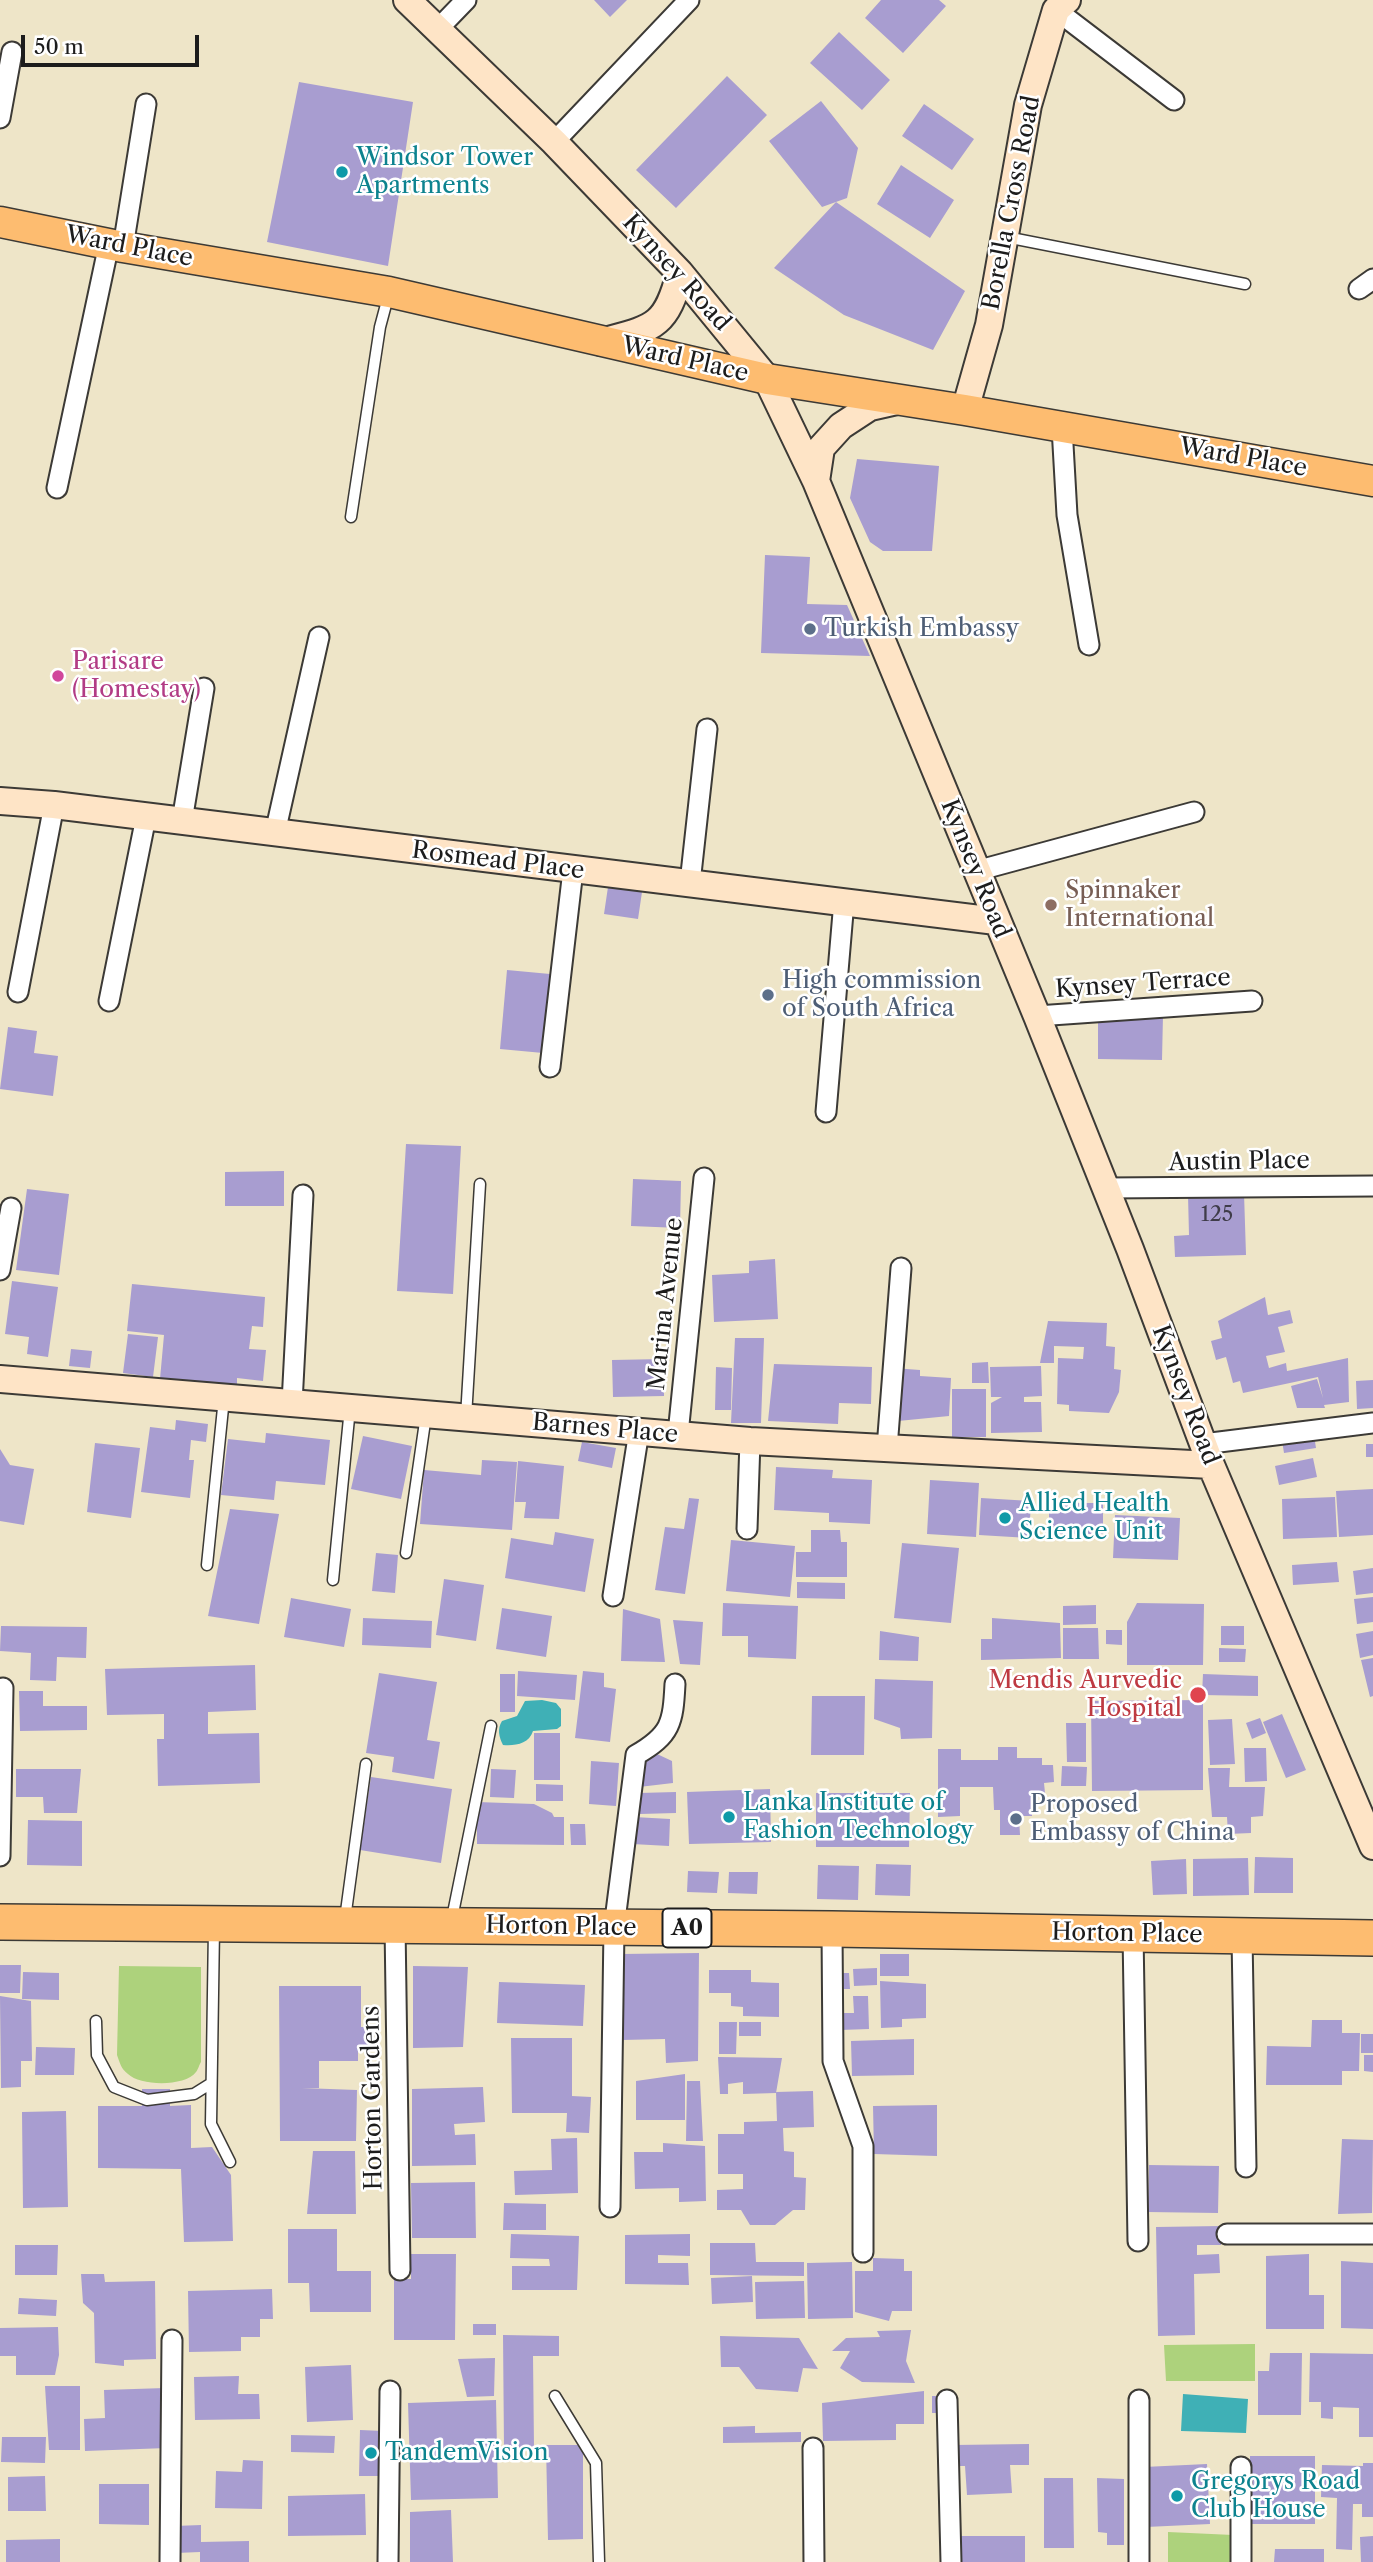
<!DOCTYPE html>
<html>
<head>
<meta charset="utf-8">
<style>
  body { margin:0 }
  #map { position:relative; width:1373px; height:2562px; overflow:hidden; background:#eee5c8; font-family:"Libre Caslon Text",serif }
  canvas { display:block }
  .scale { position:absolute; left:21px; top:35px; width:178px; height:32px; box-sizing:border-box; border:4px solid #1c1c1c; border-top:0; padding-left:9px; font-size:21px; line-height:24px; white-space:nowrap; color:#1c1c1c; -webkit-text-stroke:5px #fff; paint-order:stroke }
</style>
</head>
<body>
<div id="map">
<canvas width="1373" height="2562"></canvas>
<div class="scale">50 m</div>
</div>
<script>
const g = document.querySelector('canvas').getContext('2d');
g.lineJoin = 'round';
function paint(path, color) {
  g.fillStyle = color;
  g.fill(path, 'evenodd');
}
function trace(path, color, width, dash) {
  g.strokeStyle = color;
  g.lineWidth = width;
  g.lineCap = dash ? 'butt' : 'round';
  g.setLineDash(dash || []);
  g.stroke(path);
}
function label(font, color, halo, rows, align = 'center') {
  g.font = font + ' "Libre Caslon Text",serif';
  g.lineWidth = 5;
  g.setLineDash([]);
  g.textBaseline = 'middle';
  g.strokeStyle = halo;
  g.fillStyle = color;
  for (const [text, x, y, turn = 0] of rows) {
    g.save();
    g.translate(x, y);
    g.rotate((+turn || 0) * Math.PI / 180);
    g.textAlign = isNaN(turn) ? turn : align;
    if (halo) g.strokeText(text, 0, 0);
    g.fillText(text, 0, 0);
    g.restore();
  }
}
const green = new Path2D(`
  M119,1966l82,1v95c-1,1 -4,10 -5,10 -11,15 -56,14 -68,2 -7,-5 -8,-11 -11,-19z
  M1255,2344v37h-89l-2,-36z
  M1168,2532l65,3 -1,27h-64z`);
const water = new Path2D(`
  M542,1700l14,3 5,6v17l-4,3 -24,2c-4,13 -18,15 -30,14 -4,-8 -6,-16 -1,-24l15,-5 8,-15z
  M1183,2394l65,5 -2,34 -65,-2z`);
const building = new Path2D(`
  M594,0h33l-17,17z
  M881,0h58l7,6 -43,47 -38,-35z
  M839,32l51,48 -28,30 -52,-47z
  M727,76l40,39 -91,93 -40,-38z
  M299,82l114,20 -25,164 -121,-24z
  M821,101l37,47 -11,50 -25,9 -53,-66z
  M924,104l50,35 -22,31 -50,-34z
  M901,165l53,35 -24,38 -53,-34z
  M836,202l129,89 -32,59 -89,-35 -70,-47z
  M857,459l82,7 -7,85h-49l-13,-9 -20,-44z
  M765,555l45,2 -3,47 40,1 23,51 -109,-3z
  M608,887l34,5 -4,27 -34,-5z
  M507,970l43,4 -7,79 -43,-4z
  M1098,1014l65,1 -1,45 -64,-1z
  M8,1027l29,4 -3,22 24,3 -5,40 -53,-7z
  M406,1144l55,2 -8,148 -56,-3z
  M284,1171v35h-59v-34z
  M633,1179l48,2 -1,47 -49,-2z
  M27,1189l42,5 -10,81 -43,-5z
  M1244,1193l2,62 -71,2 -1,-21 15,-1 -1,-40z
  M775,1259l3,60 -64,3 -2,-47 37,-2v-12z
  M12,1281l46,6 -10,70 -21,-3 2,-17 -24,-3z
  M132,1284l133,13 -2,30 -11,-1 -3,23 17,1 -3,31 -26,-3v8l-77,-7 4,-44 -37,-4z
  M1265,1297l3,18 22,-5 3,13 -15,4 7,25 -19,4 3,12 17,-5 1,8 61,-13 1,44 -25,3 1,3h-28l-6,-22 26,-7 6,19 -5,-21 -75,16 -3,-12 -7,2 -7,-26 -10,3 -5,-19 11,-3 -4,-17z
  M1048,1321l59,2 -1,23 9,1 -1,22 7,1 -2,22 -10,21 -40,-2v-6l-12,-1 1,-46 25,1 1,-12 -30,-1v17h-14z
  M128,1334l30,3 -5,40 -30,-4z
  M735,1338h29l-3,85h-30z
  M71,1349l21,2 -2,17 -21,-2z
  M664,1359v37l-51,1 -1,-37z
  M988,1362l1,21h-17v-20z
  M774,1364l98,3 -1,37 -32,-1 -1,21 -70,-3z
  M1041,1366l1,30 -18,1v5h17l1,30 -51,1v-30l11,-6h-11l-1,-30z
  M716,1367l16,1 -1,42h-16z
  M893,1368l27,2v6l31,2 -2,38 -61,6z
  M1373,1380v28l-16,1 -1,-28z
  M952,1389h34v48h-34z
  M176,1420l32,4 -2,18 -15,-2 -2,20h5l-4,38 -49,-6 9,-65 25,3z
  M1313,1429l3,19 -32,5 -3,-19z
  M266,1433l64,7 -5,45 -49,-4 -2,19 -53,-5 7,-56 37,4z
  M363,1436l49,10 -11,53 -50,-10z
  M582,1442l34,6 -4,20 -34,-7z
  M95,1443l45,5 -9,70 -44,-6z
  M1366,1444h7v13h-7z
  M0,1449l10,16 24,4 -10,56 -24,-4z
  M1313,1458l4,19 -38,8 -4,-19z
  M482,1460l35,2 -5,68 -92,-6 4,-54 57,5z
  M518,1461l46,5 -5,53 -35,-1 2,-16h-11z
  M776,1467l57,3 -1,8 40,2 -2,44 -41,-2v-9l-55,-3z
  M930,1480l49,3 -3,54 -49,-3z
  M1373,1489v46l-34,2 -3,-46z
  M1335,1497l2,40 -54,2 -1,-40z
  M689,1498l10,1 -14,95 -30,-4 10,-63 19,2z
  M981,1498l50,3 -2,37 -50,-3z
  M1049,1503h54v31h-54z
  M230,1509l49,5 -20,110 -51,-8z
  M1115,1515l65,3 -2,42 -65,-2z
  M811,1530h29l1,12h6v35h-51v-25h15z
  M555,1532l39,7 -9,53 -80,-14 6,-40 42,7z
  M731,1540l64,6 -5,51 -64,-6z
  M902,1543l57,5 -8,75 -57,-5z
  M376,1553l22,2 -3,38 -23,-2z
  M1337,1562l2,20 -46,3 -1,-20z
  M1373,1568v25l-17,2 -3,-24z
  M444,1579l40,6 -8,56 -40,-6z
  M797,1582l48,1v16l-48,-1z
  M1373,1597v25l-16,2 -3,-25z
  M291,1598l60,11 -7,38 -60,-10z
  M723,1603l75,3 -2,53 -48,-2v-21h-26z
  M1137,1603l67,1 -1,61h-76v-43z
  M1096,1605v19l-33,1v-19z
  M502,1608l50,8 -6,41 -50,-8z
  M623,1609l37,10 5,43 -44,-1z
  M363,1618l69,3 -1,27 -69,-3z
  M992,1618l68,5 1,35 -80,2v-21h11z
  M673,1620l30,2 -3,43 -20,-1z
  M1,1626l86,1 -1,31 -29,-1 -1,24 -26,-1 1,-27 -31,-2z
  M1221,1626h23v19h-23z
  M1063,1628h35l1,31h-36z
  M1106,1630h16v15l-16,-1z
  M880,1631l39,6 -1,24 -39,-1z
  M1373,1631v24l-13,3 -4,-24z
  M1219,1648l27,1 -1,13h-26z
  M1373,1658v38l-3,1 -9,-37z
  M255,1665l1,45 -48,2v22l51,-1 1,50 -102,3 -1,-47h7v-25l-57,1 -2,-46z
  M518,1671l59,4 -2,25 -58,-4z
  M583,1671l21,2v14l12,2 -6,53 -35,-4z
  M379,1673l58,9 -10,58 13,2 -6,37 -42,-7 2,-15 -28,-4z
  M500,1674h15v38h-15z
  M1203,1674l55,2v20l-56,-1z
  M875,1679l58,2 -1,57 -31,1 -1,-11 -26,-9z
  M19,1691h24v15h44v24l-67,1z
  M812,1696h53l-1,59h-53z
  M1203,1700v90l-111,1 -1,-90z
  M1282,1714l24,56 -20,8 -23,-56z
  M1260,1718l6,15 -14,6 -6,-16z
  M1232,1719l3,45 -25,1 -2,-45z
  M1066,1723h20v39h-19z
  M534,1733h26v47h-26z
  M998,1747h19v11h25v7h11l1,17 -10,1 1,10h-13v23h-13l1,19h-20v-25h-6l-1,-23h-33v29l-22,1v-68h23v11h37z
  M1244,1748h22l1,33 -22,1z
  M657,1754l15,7 1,22 -34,4 -1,-19z
  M591,1761l28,2 -3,43 -27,-2z
  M1062,1766l25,1 -1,19h-25z
  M1208,1768h22l-1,19h36l-2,29 -12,1v16l-23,1 -1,-17h-15z
  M16,1769h65l-4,44h-33l-1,-16h-27z
  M491,1769l25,1 -2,28 -24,-1z
  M371,1777l81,12 -11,74 -81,-13z
  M536,1784l27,1v16h-27z
  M770,1789l1,53 -82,2 -2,-52z
  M676,1792v21l-36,1 -1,-21z
  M816,1793h94l-1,54h-93z
  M477,1802l57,2 18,9 2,4h10v28l-87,-1z
  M634,1817l36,2 -1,27 -37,-2z
  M28,1820l54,1v45l-55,-1z
  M570,1824h15l1,21h-15z
  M1255,1857l38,1v35h-39z
  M1248,1858l1,37 -56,1v-37z
  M1186,1859l1,35 -34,1 -2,-34z
  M876,1864l35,1 -1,31 -35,-1z
  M818,1865l41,1 -1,34 -41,-1z
  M688,1871l31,1 -2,21 -30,-1z
  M729,1872h29l-1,22 -29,-1z
  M699,1953l-1,108 -32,2 -1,-24 -43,1 -1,-86z
  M880,1954h29v22h-29z
  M0,1965h21l-1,28h-20z
  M413,1966l55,1 -5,80 -50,1z
  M877,1968v17l-23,1 -1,-17z
  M709,1970h42v12l28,1v34l-36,-1v-9l-12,-1v-13h-22z
  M23,1972l36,1v27l-37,-1z
  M839,1973h10l1,16h-11z
  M880,1981l46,3v34l-24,1v8l-21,1z
  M499,1982l86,3 -2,41 -86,-3z
  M279,1986h82v41h12v19h-15v15h-39v27h-17l55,2 -1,51h-76z
  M0,1996l31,5 1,60h-11v26l-20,1z
  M853,1996h15l1,33 -29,1 -1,-17h15z
  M1312,2020h30v13h18l-1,38h-17v14h-76l1,-39 44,1z
  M719,2022h18l-1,32h-17z
  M739,2022h22v14h-22z
  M1361,2034h12v19h-12z
  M511,2038h61v58l19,1 -2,36 -23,-1 1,-19h-55z
  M914,2039v36l-62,1 -1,-35z
  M36,2047l39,1 -1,27h-39z
  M1364,2055h9v17l-9,-1z
  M718,2057l64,1 -6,35 -33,1v-12l-15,2v10h-8z
  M685,2074v46h-49v-39z
  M687,2081h13l3,60h-17z
  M483,2087l2,35 -31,2 1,11 20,-1 1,31 -64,1v-77z
  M142,2089h28v17l21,-1v43l21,-1 19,28 2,66 -49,1 -3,-73 -83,-1v-62h44z
  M813,2091l1,36 -31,1 1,23 10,1v25l12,1 -1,32h-12l-18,15h-25l-9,-15h-24v-20l26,-1v-15h-25v-40h26v-12l33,-1 -1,-29z
  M937,2105v51l-63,-2 -1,-48z
  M66,2111l2,96 -45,1 -1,-96z
  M577,2138l1,55 -63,2 -1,-24 38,-1 -1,-31z
  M1342,2139l31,1 -1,73 -34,1z
  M663,2143l42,3 1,55 -27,1v-14l-44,1 -1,-37h29z
  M313,2151h42l1,63h-49z
  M1149,2165l70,1 -1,47 -70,-1z
  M475,2182l1,56h-64l-1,-55z
  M504,2203l42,1v26h-43z
  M1221,2226v19h-24v10l22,-1 1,19 -26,1 1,61 -37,1 -2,-109z
  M288,2229h49v42h34v41h-61l-1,-29h-21z
  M511,2234l68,2 -2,54h-65v-24h38l-1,-7 -39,-1z
  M690,2234v22l-32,-1v8h30l1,22 -64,-1v-49z
  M710,2243h45l1,19h48v14l-94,-1z
  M15,2245h43l-1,30h-42z
  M411,2254h45l-1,86h-61v-61h17z
  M1309,2254v41h15v34h-58v-73z
  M873,2258l31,1v12h8v40h-20l-3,10 -34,-9v-41h18z
  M1341,2261l32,2v66l-32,-1z
  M852,2262l1,56 -45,1 -1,-56z
  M81,2274h23l1,8 50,-1 1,78 -32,1v6l-29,-3 -1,-50 -11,-10z
  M752,2276l1,26 -41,2 -1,-26z
  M804,2281l1,37 -49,1 -1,-37z
  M272,2289l1,30h-13v18h-19v14l-52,1 -1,-61z
  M19,2298l38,2 -1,16 -38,-2z
  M473,2324h23v11h-23z
  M58,2327l1,28 -4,20h-39v-19h-16v-28z
  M911,2330l-5,31 9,22 -53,-1 -22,-14 10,-17h-18l14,-13 34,-1 -3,-6z
  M503,2335l56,1v20h-26l1,91 -30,1z
  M720,2336l79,2 19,31 -15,-1 -5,24 -42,-3 -17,-22h-18z
  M1270,2353h32l-1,62h-43v-44h11z
  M1310,2353l63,1v83h-14v-29l-26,-1v12l-12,-1v-16h-12z
  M495,2358l-1,38 -27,1 -9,-38z
  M351,2365l2,55 -46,2 -2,-55z
  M239,2376l-1,18h21l1,25 -65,1 -1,-43z
  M45,2386h35v64h-31z
  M165,2388l2,60 -82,3 -1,-32 21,-1 -1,-28z
  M924,2391v33h-28v16l-73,1 -1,-38z
  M932,2396h7v17h-7z
  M496,2400l2,98 -87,2 -3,-97z
  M755,2426v7l46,-1v10l-78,1v-16z
  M360,2430l24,1 -2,45h-23z
  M291,2435l44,1 -1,17 -43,-1z
  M2,2437h44l-1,26 -44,-1z
  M1029,2444v21h-19l2,28 -45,2 -2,-29h-11v-21z
  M546,2445h37v94l-35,1z
  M1250,2456h65v68h-65z
  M243,2460l20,1 -1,48 -47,-1 1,-37 26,1z
  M1363,2463h10v54h-11v-13h-9l-1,46 -16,-1 1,-51 -16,-1 1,-32 41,1z
  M1207,2464l3,60 -64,3 -2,-60z
  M45,2476l1,35h-38v-34z
  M1044,2478h29l1,70h-30z
  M1097,2478l27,1v66h-17v-12l-9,-1z
  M99,2484h50v41l-50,-1z
  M365,2494l1,41 -78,1v-40z
  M451,2510l2,52h-43v-50z
  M201,2525v17l48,-1v21h-49v-10l-24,1 -1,-27z
  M959,2536h66v26h-66z
  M1373,2536v26h-12l-1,-25z
  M60,2539v23h-54v-22z
  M1275,2549h49v13h-50z`);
const lane = new Path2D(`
  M1006,237l239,47
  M351,517l29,-190 8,-30
  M466,1417l14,-233
  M406,1553l20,-138
  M207,1565l17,-167
  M333,1580l17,-172
  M452,1918l39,-192
  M345,1919l21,-155
  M214,1928l-3,196 19,38
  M96,2021l1,34 17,32 33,13 47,-6 16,-10
  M555,2396l41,67 3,99`);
const street = new Path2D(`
  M1056,10l118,90
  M437,30l29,-30
  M0,118l12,-66
  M554,142l135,-142
  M123,247l23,-143
  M1359,289l14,-10
  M1062,427l5,88 22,130
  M57,488l52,-244
  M182,821l22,-133
  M275,833l44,-196
  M976,871l218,-59
  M690,883l17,-154
  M18,992l36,-187
  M109,1001l37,-184
  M1037,1016l215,-15
  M550,1067l23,-197
  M826,1112l18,-211
  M1106,1188l267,-2
  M0,1270l11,-62
  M292,1403l11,-208
  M678,1434l26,-256
  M1203,1444l170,-21
  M887,1448l14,-180
  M747,1529l3,-88
  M613,1596l26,-165
  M0,1856l3,-168
  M395,1925l5,345
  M832,1929l1,132 30,85v106
  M1133,1933l5,308
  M1242,1937l4,230
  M610,2207l4,-279 22,-173c35,-20 37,-32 39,-71
  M1227,2234h146
  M947,2400l4,162
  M1139,2400v162
  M813,2448l1,114
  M170,2562l2,-222
  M388,2562l2,-171
  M1241,2562v-95`);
const secondary = new Path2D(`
  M407,0l147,142 126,131 87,106 49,102 221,535 93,233 81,216 162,381
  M601,342c52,-14 65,-14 79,-69
  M965,410l24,-85 39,-220 28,-95 11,-10
  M816,481l5,-33 20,-22 29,-19 31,-7
  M0,801l54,4 942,116
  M0,1379l750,62 461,24`);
const primary = new Path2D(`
  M0,222l123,25 266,45 378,87 198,31 408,71`);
const highway = new Path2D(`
  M0,1922l832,7 541,9`);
const markers = [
  [342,172,7,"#0f9aa8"],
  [810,629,7,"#5c6f8a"],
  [58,676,7,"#d1479c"],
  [1051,905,7,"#8d6e63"],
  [768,995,7,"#5c6f8a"],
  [1005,1518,7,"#0f9aa8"],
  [1198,1695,9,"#e0444e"],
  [729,1817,7,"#0f9aa8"],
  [1016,1819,7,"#5c6f8a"],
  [371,2453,7,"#0f9aa8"],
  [1177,2496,7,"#0f9aa8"]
];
const numberNames = [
  ["125",1217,1215]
];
const shields = [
  [687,1928,49]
];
const shieldNames = [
  ["A0",687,1928]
];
const cultureNames = [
  ["Windsor Tower",356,158],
  ["Apartments",356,186],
  ["Allied Health",1019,1504],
  ["Science Unit",1019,1532],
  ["Lanka Institute of",743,1803],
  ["Fashion Technology",743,1831],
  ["TandemVision",385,2453],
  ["Gregorys Road",1191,2482],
  ["Club House",1191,2510]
];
const streetNames = [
  ["Borella Cross Road",1012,203,-79],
  ["Ward Place",129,247,11],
  ["Kynsey Road",676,273,48],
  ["Ward Place",685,360,13],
  ["Ward Place",1243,458,10],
  ["Rosmead Place",498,861,7],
  ["Kynsey Road",975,869,68],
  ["Kynsey Terrace",1143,984,-4],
  ["Austin Place",1239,1162,-1],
  ["Marina Avenue",666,1304,-84],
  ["Kynsey Road",1185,1395,69],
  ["Barnes Place",605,1429,5],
  ["Horton Place",561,1927,1],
  ["Horton Place",1127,1934,1],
  ["Horton Gardens",373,2098,-91]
];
const serviceNames = [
  ["Turkish Embassy",824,629],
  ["High commission",782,981],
  ["of South Africa",782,1009],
  ["Proposed",1030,1805],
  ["Embassy of China",1030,1833]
];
const hotelNames = [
  ["Parisare",72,662],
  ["(Homestay)",72,690]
];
const educationNames = [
  ["Spinnaker",1065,891],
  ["International",1065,919]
];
const healthNames = [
  ["Mendis Aurvedic",1182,1681],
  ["Hospital",1182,1709]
];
paint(green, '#add27c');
paint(water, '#3fb0b6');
paint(building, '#a89dd0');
trace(lane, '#3c3a36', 13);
trace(street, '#3c3a36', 23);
trace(secondary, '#3c3a36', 30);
trace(primary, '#3c3a36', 33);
trace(highway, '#3c3a36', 38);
trace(lane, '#fff', 10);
trace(street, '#fff', 19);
trace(secondary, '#fee4c6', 26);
trace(primary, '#fdbc70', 30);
trace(highway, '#fdbc70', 35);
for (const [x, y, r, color] of markers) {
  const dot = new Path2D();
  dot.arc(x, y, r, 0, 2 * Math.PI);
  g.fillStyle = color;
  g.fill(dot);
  trace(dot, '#fff', 2.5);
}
label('21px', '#3f3c49', null, numberNames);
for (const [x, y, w] of shields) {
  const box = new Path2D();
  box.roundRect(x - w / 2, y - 19.5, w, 39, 5);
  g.fillStyle = '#fff';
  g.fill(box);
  trace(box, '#1c1c1c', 2);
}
label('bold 23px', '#1c1c1c', null, shieldNames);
label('24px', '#0d838f', '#fff', cultureNames, 'left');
label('24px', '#1c1c1c', '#fff', streetNames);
label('24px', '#4e5e75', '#fff', serviceNames, 'left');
label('24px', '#b23c85', '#fff', hotelNames, 'left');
label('24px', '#785e54', '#fff', educationNames, 'left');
label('24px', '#be3a42', '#fff', healthNames, 'right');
</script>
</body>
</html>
